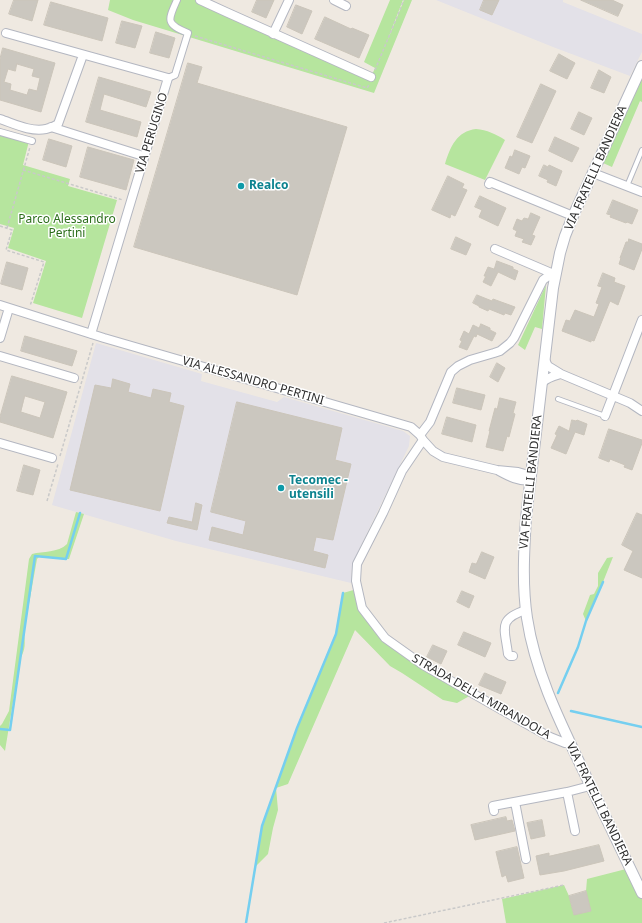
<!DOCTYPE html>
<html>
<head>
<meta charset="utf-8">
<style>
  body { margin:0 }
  canvas { display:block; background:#efe9e1 }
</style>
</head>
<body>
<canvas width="642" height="923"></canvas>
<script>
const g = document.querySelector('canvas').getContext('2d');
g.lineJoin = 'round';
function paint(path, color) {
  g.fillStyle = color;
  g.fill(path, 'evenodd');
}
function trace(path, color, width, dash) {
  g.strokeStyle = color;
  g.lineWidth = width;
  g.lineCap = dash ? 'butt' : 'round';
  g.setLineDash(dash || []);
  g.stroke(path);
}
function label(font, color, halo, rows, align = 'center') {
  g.font = font + ' "Noto Sans",sans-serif';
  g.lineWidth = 3;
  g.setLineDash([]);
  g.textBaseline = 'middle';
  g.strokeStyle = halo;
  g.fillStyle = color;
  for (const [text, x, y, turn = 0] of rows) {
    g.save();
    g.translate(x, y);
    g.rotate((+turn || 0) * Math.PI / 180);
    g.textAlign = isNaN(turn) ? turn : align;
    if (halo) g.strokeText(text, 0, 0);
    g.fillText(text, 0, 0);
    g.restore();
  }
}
const industrial = new Path2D(`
  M436,0h127v2l79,32v18l-12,24 -77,-29z
  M96,343l106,31 -1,7 76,21 7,-5 119,34 7,5 -1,10 -57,118 -1,19 -175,-42 -124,-36z`);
const green = new Path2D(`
  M110,0h90l171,77 4,-9 -11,-6 26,-62h13l-17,44 18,-44h8l-38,93 -241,-73 -25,-10z
  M642,78v24l-2,-1 -28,66 -9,-4z
  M476,129c11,1 20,5 29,11l-20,40 -40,-16c5,-17 12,-33 31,-35z
  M0,133l29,8 -6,24 47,14 -2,7 49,14 -35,118 -49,-15 13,-42 -38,-13 6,-20 -14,-4z
  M546,285l-4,44 -7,-2 -10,23 -7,-5z
  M76,512l8,2 -15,45h-3l-27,-2 -2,2 -13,73c1,11 2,17 -4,27l-15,92 -5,-6v-19l2,-2 7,-13 20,-152 3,-5c11,-3 26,-1 35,-10z
  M613,557l-10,25 -17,39 -3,-7 7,-19 4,-1 4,-8v-13l9,-15z
  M357,589l5,19 23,30 88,56 -16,9 -14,-3 -41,-27 -12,-7 -35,-36 -67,154 -12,4 2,22 -5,18 -5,26 -13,13 7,-41 4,-12 31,-86 39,-94 7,-41z
  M630,868l12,25v30h-136l-4,-24 62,-14 5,11 5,18 16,-3 -4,-20 1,-12z`);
const stream = new Path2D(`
  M558,693l20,-46 8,-26 17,-39
  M571,711l71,16
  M0,729l10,1 25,-174 31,3 14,-46
  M246,923l16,-97 35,-98 39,-94 7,-41`);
const building = new Path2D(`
  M14,0h24l-6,21 -23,-7z
  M257,0h17l-8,18 -14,-6z
  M484,0h15l-7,15 -12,-5z
  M581,0h31l11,5 -5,11z
  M51,2l57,16 -6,23 -58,-16z
  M296,5l16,6 -10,23 -15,-7z
  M325,17l26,12 1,-1 17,7 -10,23 -44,-19z
  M122,21l20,5 -7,22 -19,-5z
  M156,32l19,6 -6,20 -19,-5z
  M3,48l52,15 -14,49 -41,-12v-41zM17,64l17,5 -2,7 8,2 -3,13 -8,-2 -2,6 -17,-5 1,-6 -7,-2 4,-13 7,2z
  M559,54l16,9 -8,16 -17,-8z
  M188,63l14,4 -5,16 150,44 -50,168 -163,-48z
  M599,70l12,7 -7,16 -13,-5z
  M99,77l52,15 -5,15 -42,-13 -4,16 41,12 -4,15 -51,-15z
  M541,84l15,7 -24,52 -15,-6z
  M579,112l13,6 -8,17 -13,-6z
  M555,137l24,11 -7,14 -23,-11z
  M49,139l23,7 -6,21 -23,-7z
  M88,147l46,13 -8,30 -46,-13z
  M515,150l15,6 -5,12 -3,-1 -3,7 -14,-6 5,-12 2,1z
  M544,165l4,2 1,-2 13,6 -6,15 -9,-4 1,-2 -9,-4z
  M448,176l16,8 -2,4 5,2 -12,26 -4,-2 -1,4 -18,-8z
  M480,196l26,12 -8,18 -19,-9 3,-7 -7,-3z
  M613,200l25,10 -6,14 -5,-2 -1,1 -16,-6 1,-2 -4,-1z
  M531,213l9,4 -8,18 3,1 -4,9 -9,-3 2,-3 -9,-3 2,-5 -4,-2 4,-10 5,2 2,-3 4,1z
  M456,237l15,7 -5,11 -15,-6z
  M629,239l13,5v5l-8,21 -15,-6 2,-6h-1l6,-16h2z
  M497,261l16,6v2l5,2 -3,9 -17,-8 -7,14 -8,-4 3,-6h-2l4,-9 6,2z
  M7,262l21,6 -6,22 -21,-6z
  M603,273l12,5 -1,4 11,4 -7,19 -8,-4 -16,40 -3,-1v2l-29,-11 4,-11 4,1 5,-11 19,7 5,-13 -3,-1 6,-16 -4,-1z
  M477,295l15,6 1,-2 22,8 -4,8 -6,-2 -1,2 -15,-6 -1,2 -9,-4v-1l-6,-3z
  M481,324l9,4v2l6,3 -4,8 -15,-7 -1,3 -2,-1 -7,14 -8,-3 3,-6 -2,-1 4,-9 5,3 4,-9 6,3z
  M25,336l52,15 -5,15 -51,-15z
  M497,363l8,5 -7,14 -8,-5z
  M12,376l55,16 -14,46 -53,-16v-5zM25,396l20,6 -5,16 -19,-6z
  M113,379l17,5 -2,8 23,6 2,-9 18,4 -2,9 15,4 -24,105 -90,-21 25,-105 16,3z
  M457,388l28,7 -4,15 -28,-7z
  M500,398l16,4 -3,11 2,1 -6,23 -2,-1 -4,15 -17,-4 4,-16h-1l6,-23 2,1z
  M237,402l105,26 -7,32 16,4 -18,76 -17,-3 -3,14 15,4 -3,13 -116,-28 3,-13 31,8 3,-14 -35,-9z
  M447,417l29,8 -4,17 -30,-8z
  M572,420l4,1 1,-1 10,4 -3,11 -9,-3 -9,22 -15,-6 6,-13 -2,-1 4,-8 10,5z
  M609,429l33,11v3l-10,27 -8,-3 1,-2 -15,-6 -1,3 -10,-4z
  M24,465l16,5 -7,25 -16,-4z
  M196,503l6,2 -5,25 -30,-7 2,-6 23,5z
  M637,513l5,2v63l-18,-8 9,-19 -11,-6z
  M482,552l12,5 -9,22 -16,-7 3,-9 4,1z
  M462,591l12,5 -5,12 -12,-6z
  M464,632l27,11 -6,14 -27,-12z
  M433,645l14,6 -6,13 -14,-7z
  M485,673l21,9 -5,12 -22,-9z
  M506,817l1,4 5,-1 3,11 -40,9 -4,-15z
  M542,820l3,16 -14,3 -4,-16z
  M599,845l5,16 -40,10 -24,4 -4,-19 13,-3v3z
  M517,847l7,31 -16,4 -2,-7 -4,2 -6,-25z
  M586,891l5,20 -17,4 -5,-19z`);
const path = new Path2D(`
  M195,36l172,52 2,-3
  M375,70l29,-70
  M23,170l100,30
  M0,226l12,4 -6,20 38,12 -14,44
  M7,228l23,-81
  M60,456l33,-113
  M47,501l11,-37
  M384,923l180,-38`);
const service = new Path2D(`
  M627,186l15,-36
  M558,399l47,17`);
const pedestrian = new Path2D(`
  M168,78l7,-3 13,-42c-23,-9 -20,-13 -11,-33
  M0,132l32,9`);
const minor = new Path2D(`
  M200,0l26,12 145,65
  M334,0l12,6
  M6,33l162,45 -77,256
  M273,34l16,-34
  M0,119c15,5 30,13 46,10 5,-1 9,-3 12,-5l25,-69
  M51,127l89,28
  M593,173l49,19
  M489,184l1,-2 83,34
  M495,249l61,26
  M0,305l104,33 307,89 9,8 3,5 10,11 10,6 54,13 21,2 7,2 5,7
  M0,338l9,-30
  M0,356l74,22
  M545,360l3,6 13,8 69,29 12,8
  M542,383c6,-6 12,-7 19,-9
  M605,416l37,-96
  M420,435l10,-13 21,-50 7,-6 12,-6 24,-7 6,-2 10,-8 4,-5 29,-58 4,-3 9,-2
  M423,440l-21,31 -19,42 -26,51 -1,17 6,27 23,30 38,27 98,56 29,16 15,6
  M0,443l52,15
  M499,471c11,6 19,10 31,10
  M513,656h-3l-2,-2c-3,-25 -11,-35 18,-44
  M567,792l8,39
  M515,802l11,57
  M494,811l-1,-5 74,-14 23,-6`);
const tertiary = new Path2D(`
  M642,66l-69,150 -8,20 -5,17 -7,35 -27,230c-2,33 -4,67 1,100 8,53 32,102 55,150 20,42 40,83 60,125`);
const markers = [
  [241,186,4,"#0f9aa8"],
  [281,488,4,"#0f9aa8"]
];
const streetNames = [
  ["VIA PERUGINO",152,133,-73],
  ["VIA FRATELLI BANDIERA",596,168,-66],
  ["VIA ALESSANDRO PERTINI",253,381,16],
  ["VIA FRATELLI BANDIERA",531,482,-84],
  ["STRADA DELLA MIRANDOLA",481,697,30],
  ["VIA FRATELLI BANDIERA",599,804,64]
];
const cultureNames = [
  ["Realco",249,186],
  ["Tecomec -",289,481],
  ["utensili",289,495]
];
const parkNames = [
  ["Parco Alessandro",67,220],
  ["Pertini",67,234]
];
paint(industrial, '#e3e1e8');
paint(green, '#b6e59e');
trace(stream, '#75cff0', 2.5);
paint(building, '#cbc7bf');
trace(building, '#cbc5ba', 1);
trace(service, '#b4b7c1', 6);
trace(pedestrian, '#b4b7c1', 8);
trace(minor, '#b4b7c1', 10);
trace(tertiary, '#b4b7c1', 12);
trace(path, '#c9c9c9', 1.5, [3, 2]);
trace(service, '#fff', 4);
trace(pedestrian, '#fff', 6);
trace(minor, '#fff', 8);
trace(tertiary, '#fff', 10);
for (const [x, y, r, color] of markers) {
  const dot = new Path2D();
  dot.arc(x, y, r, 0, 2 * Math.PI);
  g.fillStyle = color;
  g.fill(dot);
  trace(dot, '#fff', 1.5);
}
label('12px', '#2e2e2e', '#fff', streetNames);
label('bold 12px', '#0d838f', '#fff', cultureNames, 'left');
label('12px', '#2c6e1b', '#fff', parkNames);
</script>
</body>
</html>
